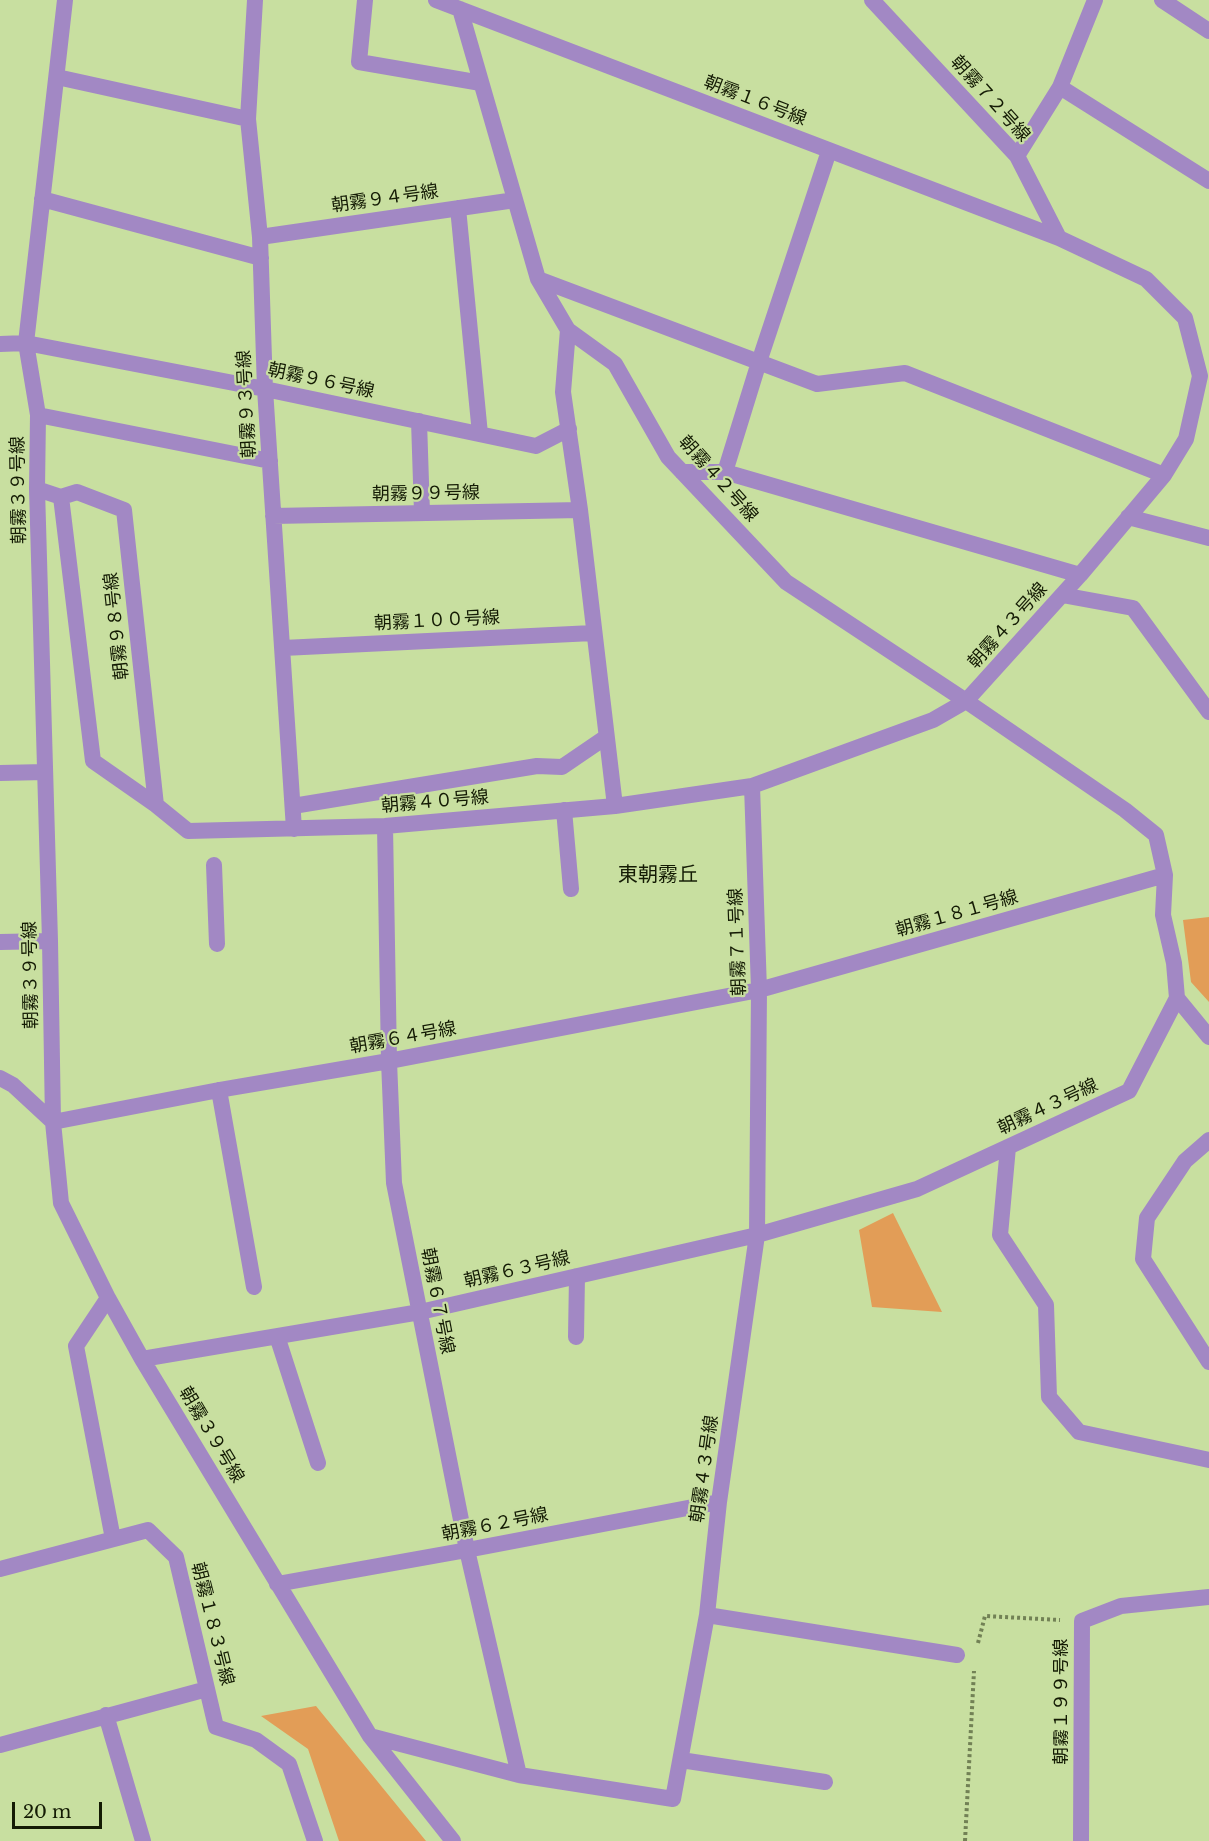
<!DOCTYPE html>
<html>
<head>
<meta charset="utf-8">
<style>
  body { margin:0 }
  #map { position:relative; width:1209px; height:1841px; overflow:hidden; background:#c8dfa0; font-family:"Libre Baskerville",serif }
  canvas { display:block }
  .scale { position:absolute; left:12px; top:1802px; width:90px; height:27px; box-sizing:border-box; border:3px solid #141b04; border-top:0; padding-left:8px; font-size:18px; line-height:21px; white-space:nowrap; color:#141b04; -webkit-text-stroke:4px #c8dfa0; paint-order:stroke }
</style>
</head>
<body>
<div id="map">
<canvas width="1209" height="1841"></canvas>
<div class="scale">20 m</div>
</div>
<script>
const g = document.querySelector('canvas').getContext('2d');
g.lineJoin = 'round';
function paint(path, color) {
  g.fillStyle = color;
  g.fill(path, 'evenodd');
}
function trace(path, color, width, dash) {
  g.strokeStyle = color;
  g.lineWidth = width;
  g.lineCap = dash ? 'butt' : 'round';
  g.setLineDash(dash || []);
  g.stroke(path);
}
function label(font, color, halo, rows, align = 'center') {
  g.font = font + ' "Libre Baskerville","Noto Sans JP",serif';
  g.lineWidth = 4.5;
  g.setLineDash([]);
  g.textBaseline = 'middle';
  g.strokeStyle = halo;
  g.fillStyle = color;
  for (const [text, x, y, turn = 0] of rows) {
    g.save();
    g.translate(x, y);
    g.rotate((+turn || 0) * Math.PI / 180);
    g.textAlign = isNaN(turn) ? turn : align;
    if (halo) g.strokeText(text, 0, 0);
    g.fillText(text, 0, 0);
    g.restore();
  }
}
const green = new Path2D(`
  M1209,917v85l-18,-20 -8,-62z
  M893,1213l49,99 -70,-5 -13,-77z
  M316,1706l110,135h-87l-31,-92 -47,-33z`);
const path = new Path2D(`
  M978,1643l7,-27 75,4
  M965,1841l9,-170`);
const minor = new Path2D(`
  M65,0l-39,343 12,72 -1,74 13,452 3,181 8,81 47,95 34,61 228,377 83,105
  M255,0l-7,119 12,118 5,152 29,440
  M365,0l-6,62 122,21
  M872,0l145,156 42,82
  M1162,0l47,31
  M460,9l78,270 30,51 47,34 53,93 118,125 180,119 -33,19 -181,66
  M57,77l191,42
  M1060,87l149,94
  M1017,156l43,-69 35,-87
  M42,199l219,59
  M458,208l22,226
  M260,237l255,-37
  M538,279l279,105 88,-11 259,102
  M0,344l26,-1 239,46 271,57 33,-17
  M38,415l232,46
  M419,421l3,92
  M682,472h43l355,103
  M725,472l34,-110 70,-211
  M37,489l24,8 32,264 63,44 32,26 197,-5 230,-20 -35,-296 -17,-118 5,-62
  M61,497l16,-5 47,18 32,295
  M273,516l307,-6
  M1128,517l81,21
  M1062,595l71,13 76,104
  M283,648l310,-15
  M0,773l45,-1
  M293,806l244,-40 25,1 44,-30
  M564,810l7,79
  M385,826l4,235 5,122 73,367 52,225
  M214,865l3,79
  M0,942l50,-1
  M1177,998l32,39
  M0,1078l13,7 40,37 166,-32 170,-29 370,-71 406,-115
  M219,1090l35,197
  M1209,1140l-24,21 -38,57 -4,41 66,103
  M1008,1147l-8,88 46,70 3,92 30,35 130,28
  M108,1298l-32,48 37,193
  M277,1336l41,127
  M576,1337l1,-61
  M142,1359l278,-47 337,-77 2,-245 -7,-204 -137,20
  M0,1569l148,-39 28,27 40,170 40,13 33,24 26,77
  M277,1584l190,-34 252,-48
  M707,1615l250,40
  M106,1715l37,126
  M370,1736l149,39 154,24 34,-184 12,-113 38,-267 160,-46 212,-98 48,-93 -3,-35 -11,-48 2,-40 -9,-40 -31,-25 -159,-109 114,-126 84,-100 22,-36 14,-63 -15,-58 -39,-39 -87,-41 -623,-238
  M0,1745l207,-56
  M681,1760l144,22
  M1081,1841l1,-220 39,-15 88,-9`);
const streetNames = [
  ["朝霧７２号線",990,99,48],
  ["朝霧１６号線",755,101,21],
  ["朝霧９４号線",385,199,-8],
  ["朝霧９６号線",321,381,12],
  ["朝霧９３号線",247,404,-93],
  ["朝霧４２号線",718,479,48],
  ["朝霧３９号線",19,490,-91],
  ["朝霧９９号線",426,494,-1],
  ["朝霧１００号線",437,621,-3],
  ["朝霧９８号線",117,626,-96],
  ["朝霧４３号線",1008,626,-48],
  ["朝霧４０号線",435,802,-5],
  ["朝霧１８１号線",957,914,-16],
  ["朝霧７１号線",738,942,-92],
  ["朝霧３９号線",31,975,-91],
  ["朝霧６４号線",403,1038,-10],
  ["朝霧４３号線",1048,1107,-25],
  ["朝霧６３号線",517,1270,-13],
  ["朝霧６７号線",437,1301,79],
  ["朝霧３９号線",211,1435,59],
  ["朝霧４３号線",705,1469,-82],
  ["朝霧６２号線",495,1525,-11],
  ["朝霧１８３号線",212,1624,76],
  ["朝霧１９９号線",1062,1702,-90]
];
const neighbourhoodNames = [
  ["東朝霧丘",658,875]
];
paint(green, '#e29d57');
trace(path, '#728155', 4, [3, 3]);
trace(minor, '#a288c4', 16);
label('18px', '#141b04', '#c8dfa0', streetNames);
label('20px', '#141b04', '#c8dfa0', neighbourhoodNames);
</script>
</body>
</html>
